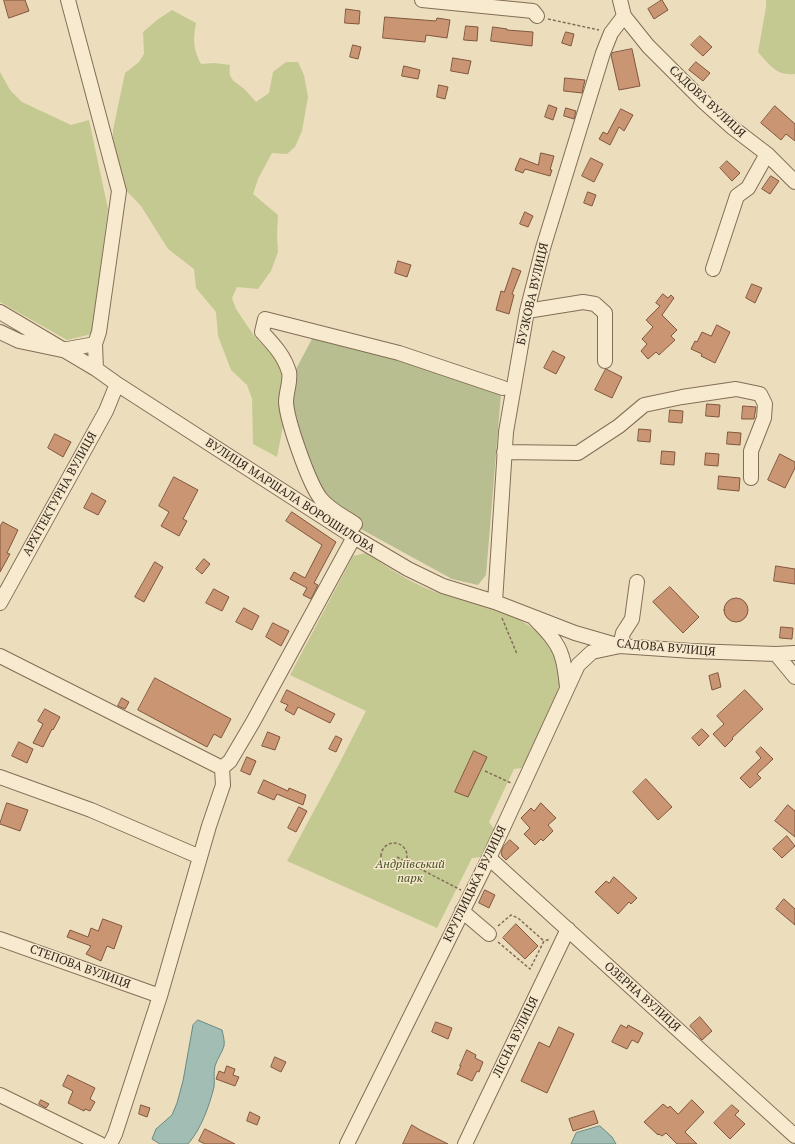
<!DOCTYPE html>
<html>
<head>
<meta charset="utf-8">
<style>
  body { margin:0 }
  canvas { display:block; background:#ecddbd }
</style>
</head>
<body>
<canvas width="795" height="1144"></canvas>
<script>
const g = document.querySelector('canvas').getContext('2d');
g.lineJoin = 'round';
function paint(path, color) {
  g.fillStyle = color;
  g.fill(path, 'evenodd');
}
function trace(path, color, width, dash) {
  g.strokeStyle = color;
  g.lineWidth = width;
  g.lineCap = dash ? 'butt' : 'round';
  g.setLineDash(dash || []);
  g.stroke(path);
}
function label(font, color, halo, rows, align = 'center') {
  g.font = font + ' "PT Serif",serif';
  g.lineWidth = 3;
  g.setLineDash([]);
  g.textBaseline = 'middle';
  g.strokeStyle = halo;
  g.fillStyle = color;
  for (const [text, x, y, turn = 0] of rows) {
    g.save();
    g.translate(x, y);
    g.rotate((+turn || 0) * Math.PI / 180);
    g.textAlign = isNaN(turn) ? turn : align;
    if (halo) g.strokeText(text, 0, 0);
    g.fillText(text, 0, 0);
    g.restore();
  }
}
const green = new Path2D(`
  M766,0h29v74c-19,2 -25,-9 -37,-22l8,-45z
  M172,10l24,13c-3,18 -3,25 5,41l13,-1 16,2c-2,14 3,15 13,23 5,4 9,10 13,14l13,-9 4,-21 13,-10h12l6,13 4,22 -6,34 -7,16 -8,7 -15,-1 -14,26 -5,15 25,21 -1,19 1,18 -7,19 -13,18 -21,-2 -5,11 4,11 19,28 10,10 12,7 7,18 -3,16 3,24v9l-7,36 -24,-13 -1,-45 -5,-14 -16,-15 -13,-34 -2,-24 -20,-24 -2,-19 -26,-20 -27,-43 -21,-22 -7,-35v-19l12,-57 14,-11 5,-8 -1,-22 14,-12z
  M0,72l10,18 12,12 49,23 18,-5 19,89 -16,125 -25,6 -67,-38z
  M365,553c21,12 40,27 63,36 15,7 33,8 49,13 35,11 85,33 83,77 -1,14 -9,27 -15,40 -7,16 -15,33 -23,49l-8,1 -25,53 5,7 -13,28 -9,1 -35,70 -150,-67 51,-95 28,-55 -76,-36 63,-119z`);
const cemetery = new Path2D(`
  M314,335l70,20 117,39 -15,181 -8,10 -26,-6 -93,-51 -2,-7 -38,-32 -30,-82 5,-34z`);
const water = new Path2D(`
  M198,1020l24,10c1,5 3,11 2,16 -2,7 -7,13 -9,20 -2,8 0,15 -1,21 -5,20 -13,42 -26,57h-28l-8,-5 4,-10 16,-14 5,-12 6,-22 10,-56z
  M600,1126l12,11 4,7h-45l5,-11z`);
const building = new Path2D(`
  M4,0h21l4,11 -20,7z
  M662,0l6,10 -14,9 -6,-10z
  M346,9l14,2 -1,13 -14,-1z
  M385,17l51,4 1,-3 13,2 -3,18 -21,-3 -1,7 -42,-4z
  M466,26l12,1 -1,14 -13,-1z
  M493,27l14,2v1l26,2 -1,14 -41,-5z
  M566,32l8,2 -3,12 -9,-3z
  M700,36l12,11 -9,9 -12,-11z
  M353,45l8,2 -3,12 -8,-2z
  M632,49l8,37 -21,4 -8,-35 1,-2z
  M453,58l18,3 -3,13 -17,-3z
  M696,62l14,11 -7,8 -14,-11z
  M404,66l16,4 -2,9 -16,-3z
  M565,78l20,2 -3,13 -18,-2z
  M439,85l9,2 -3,12 -8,-2z
  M549,105l8,3 -4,12 -8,-3z
  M775,106l20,18v17l-9,-7 -5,6 -20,-17z
  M566,108l10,3 -2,8 -10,-3z
  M621,109l12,6 -9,16 -5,-4 -9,18 -11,-6 4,-7 4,2z
  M541,153l13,3 -4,14h2l-2,6 -25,-7 -2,4 -8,-3 5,-12 18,7z
  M591,158l12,6 -9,18 -12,-6z
  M727,161l13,12 -8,8 -12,-13z
  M771,176l8,5 -9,13 -8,-5z
  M588,192l8,3 -4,11 -8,-3z
  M525,212l8,4 -5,11 -8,-3z
  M398,261l13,4 -4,12 -12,-4z
  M513,268l8,3 -9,23 2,1 -5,19 -13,-4 5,-19 3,1z
  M752,284l10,4 -7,15 -9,-5z
  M663,294l5,4 3,-3 3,3 -12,17 15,15 -6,6 4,4 -16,15 -3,-3 -8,7 -7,-8 6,-7 -5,-5 11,-12 -7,-7 14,-14 -4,-3z
  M717,325l13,7 -15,31 -14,-7 1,-2 -11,-5 4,-8 2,1 5,-10 9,4z
  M553,351l12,6 -9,17 -12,-6z
  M606,369l16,8 -10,21 -17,-8z
  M707,404l13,1 -1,12 -13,-1z
  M743,406l13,1 -2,12h-12z
  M670,410l13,1 -1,12 -13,-1z
  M639,429l12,1 -1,12 -12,-1z
  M728,432l13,1 -1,12 -13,-1z
  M55,434l16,8 -8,15 -15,-9z
  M662,451l13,1 -1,13 -13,-1z
  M706,453l13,1 -1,12 -13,-1z
  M780,454l15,8v6l-10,20 -17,-8z
  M719,476l21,2 -1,13 -21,-2z
  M174,477l24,13 -15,29 4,2 -8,15 -18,-10 8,-14 -10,-6z
  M92,493l14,8 -8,14 -14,-7z
  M292,512l44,30 -22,41 4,2 -7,14 -8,-4 4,-7 -17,-9 4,-7 11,6 17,-33 -36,-24z
  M3,522l15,8 -11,23 3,1 -10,18v-45z
  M204,559l6,5 -8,10 -6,-5z
  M155,562l8,5 -19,35 -9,-5z
  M776,566l19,3v15l-21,-3z
  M670,587l29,30 -16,16 -30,-31z
  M214,589l15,8 -7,14 -16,-8z
  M724 610a12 12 0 1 1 24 0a12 12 0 1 1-24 0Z
  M244,608l15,8 -7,14 -16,-8z
  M273,623l16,8 -8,15 -15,-9z
  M781,627l12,1 -1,11 -12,-1z
  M718,673l3,14 -9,3 -3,-14z
  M155,678l76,41 -10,19 -7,-4 -7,13 -69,-37z
  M287,690l48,24 -5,9 -32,-16 -4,8 -9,-5 3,-5 -7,-3z
  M745,690l18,19 -31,29 1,1 -8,8 -12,-13 11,-10 -7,-8z
  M122,698l7,4 -4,7 -7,-3z
  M45,709l15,8 -7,13 -1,-1 -9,18 -10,-4 10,-19 -5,-3z
  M702,729l7,7 -10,10 -7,-8z
  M268,732l12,5 -5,13 -13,-4z
  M336,736l6,3 -6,13 -7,-3z
  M19,742l14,7 -6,14 -15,-7z
  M761,747l12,12 -16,15 4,4 -11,10 -10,-10 21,-20 -5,-6z
  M474,751l13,6 -19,40 -13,-5z
  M247,757l9,4 -6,14 -9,-4z
  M646,779l26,28 -14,13 -25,-28z
  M264,780l24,11 1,-3 17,7 -3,10 -26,-11 -3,6 -16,-7z
  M7,803l21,7 -8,21 -20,-7z
  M541,803l15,15 -8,7 5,6 -10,10 -2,-2 -6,6 -11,-11 6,-6 -9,-10 10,-10 3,3z
  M788,805l7,6v26l-20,-16z
  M299,807l8,4 -11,21 -8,-4z
  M787,836l8,10 -13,12 -9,-9z
  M510,840l9,8 -13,12 -4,-4 -1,-4 2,-5z
  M614,877l23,21 -6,6 -2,-2 -11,12 -23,-22 11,-11 3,2z
  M485,890l10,5 -6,13 -10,-5z
  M784,899l11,10v16l-19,-16z
  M103,919l19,7 -8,23 -7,-3 -6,15 -15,-7 5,-8 -24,-9 3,-7 18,7 3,-9 7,3z
  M516,924l22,22 -13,13 -22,-21z
  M700,1017l12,14 -10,9 -12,-14z
  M436,1022l16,6 -4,11 -16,-7z
  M621,1025l6,3 1,-3 15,8 -5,10 -6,-3 -5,9 -15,-7z
  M559,1027l15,7 -27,59 -26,-12 18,-39 10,5z
  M467,1050l9,5 -1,3 8,4 -4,10 -2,-1 -5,10 -15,-7 4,-8h-1z
  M275,1057l11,5 -5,10 -10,-5z
  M227,1066l8,3 -2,6 6,2 -4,9 -19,-7 3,-8 5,2z
  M68,1075l27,13 -5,11 5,3 -5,9 -5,-2 -1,2 -16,-8 5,-12 -10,-5z
  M41,1100l8,4 -3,4 -7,-4z
  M692,1100l12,12 -19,20 12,12h-20l-11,-11 -4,3 -3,-2 -1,1 -14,-13 19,-18 5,4 2,-2 8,8z
  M141,1105l9,3 -3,9 -8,-3z
  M732,1105l7,6 -4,4 10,9 -15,15 -16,-16z
  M594,1111l4,12 -25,8 -4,-12z
  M250,1112l10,5 -3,8 -10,-4z
  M412,1125l8,5 28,14h-45z
  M205,1129l30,15h-30l-6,-3z`);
const path = new Path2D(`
  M548,19l51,11
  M502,618l15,36
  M485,771l26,12
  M381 856a13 13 0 1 1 26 0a13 13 0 1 1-26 0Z
  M397,857l64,33
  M498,926l13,-11 7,3 26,23
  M498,942l32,27 14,-28 6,-2`);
const minor = new Path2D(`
  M68,0l51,191 -20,141 -4,12 1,25
  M422,0l111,11 4,5
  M624,16l24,30 56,56 29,26 34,26 28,28
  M713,269l24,-73 11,-8 19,-34
  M527,311l56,-9 12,2 10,9v48
  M0,312l96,57 21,15 237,153 54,32 35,17 52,16 80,31 45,13 72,5 84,3 19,-1
  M0,332l19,9 43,9 33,-6
  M504,452l74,1 41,-27 25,-21 38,-8 54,-8 24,5 5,10 -1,14 -13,33v27
  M348,533l7,-9c-12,-8 -25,-14 -34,-25 -12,-15 -34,-78 -35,-97 0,-10 5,-21 3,-30 -5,-17 -16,-28 -27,-40l3,-13 134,34 104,35
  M495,602l11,-170 21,-121 16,-63 60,-195 8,-20 13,-17 -4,-16
  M0,603l106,-192 11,-27
  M535,619c10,10 23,23 27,38 3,9 4,21 5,30
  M776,654l19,23
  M0,656l222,112 8,-7 23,-39 101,-185
  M0,777l91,33 109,47
  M489,858l306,278
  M462,911l27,23
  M0,939l160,57
  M0,1095l100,49
  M110,1144l5,-10 45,-138 49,-170 14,-41 -1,-17
  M347,1144l142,-286 89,-193 14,-13 28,-6 3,-13 9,-14 5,-37
  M465,1144l103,-215`);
const streetNames = [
  ["САДОВА ВУЛИЦЯ",707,102,43],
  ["БУЗКОВА ВУЛИЦЯ",533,294,-77],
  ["АРХІТЕКТУРНА ВУЛИЦЯ",60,494,-61],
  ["ВУЛИЦЯ МАРШАЛА ВОРОШИЛОВА",290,496,33],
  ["САДОВА ВУЛИЦЯ",666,648,5],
  ["КРУГЛИЦЬКА ВУЛИЦЯ",475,884,-64],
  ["СТЕПОВА ВУЛИЦЯ",80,967,20],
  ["ОЗЕРНА ВУЛИЦЯ",642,997,42],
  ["ЛІСНА ВУЛИЦЯ",516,1037,-64]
];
const parkNames = [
  ["Андріївський",410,865],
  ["парк",410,879]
];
paint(green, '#c4c992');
paint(cemetery, '#b9be91');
paint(water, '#a1bdb4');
trace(water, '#698a81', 1);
paint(building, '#c99573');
trace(building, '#81573d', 1);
trace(minor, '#836d57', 16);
trace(path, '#836d57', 1.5, [3, 2]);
trace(minor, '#f7eacf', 14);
label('12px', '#33261b', '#f4e7cc', streetNames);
label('italic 12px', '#454f22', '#f4e7cc', parkNames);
</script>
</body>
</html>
